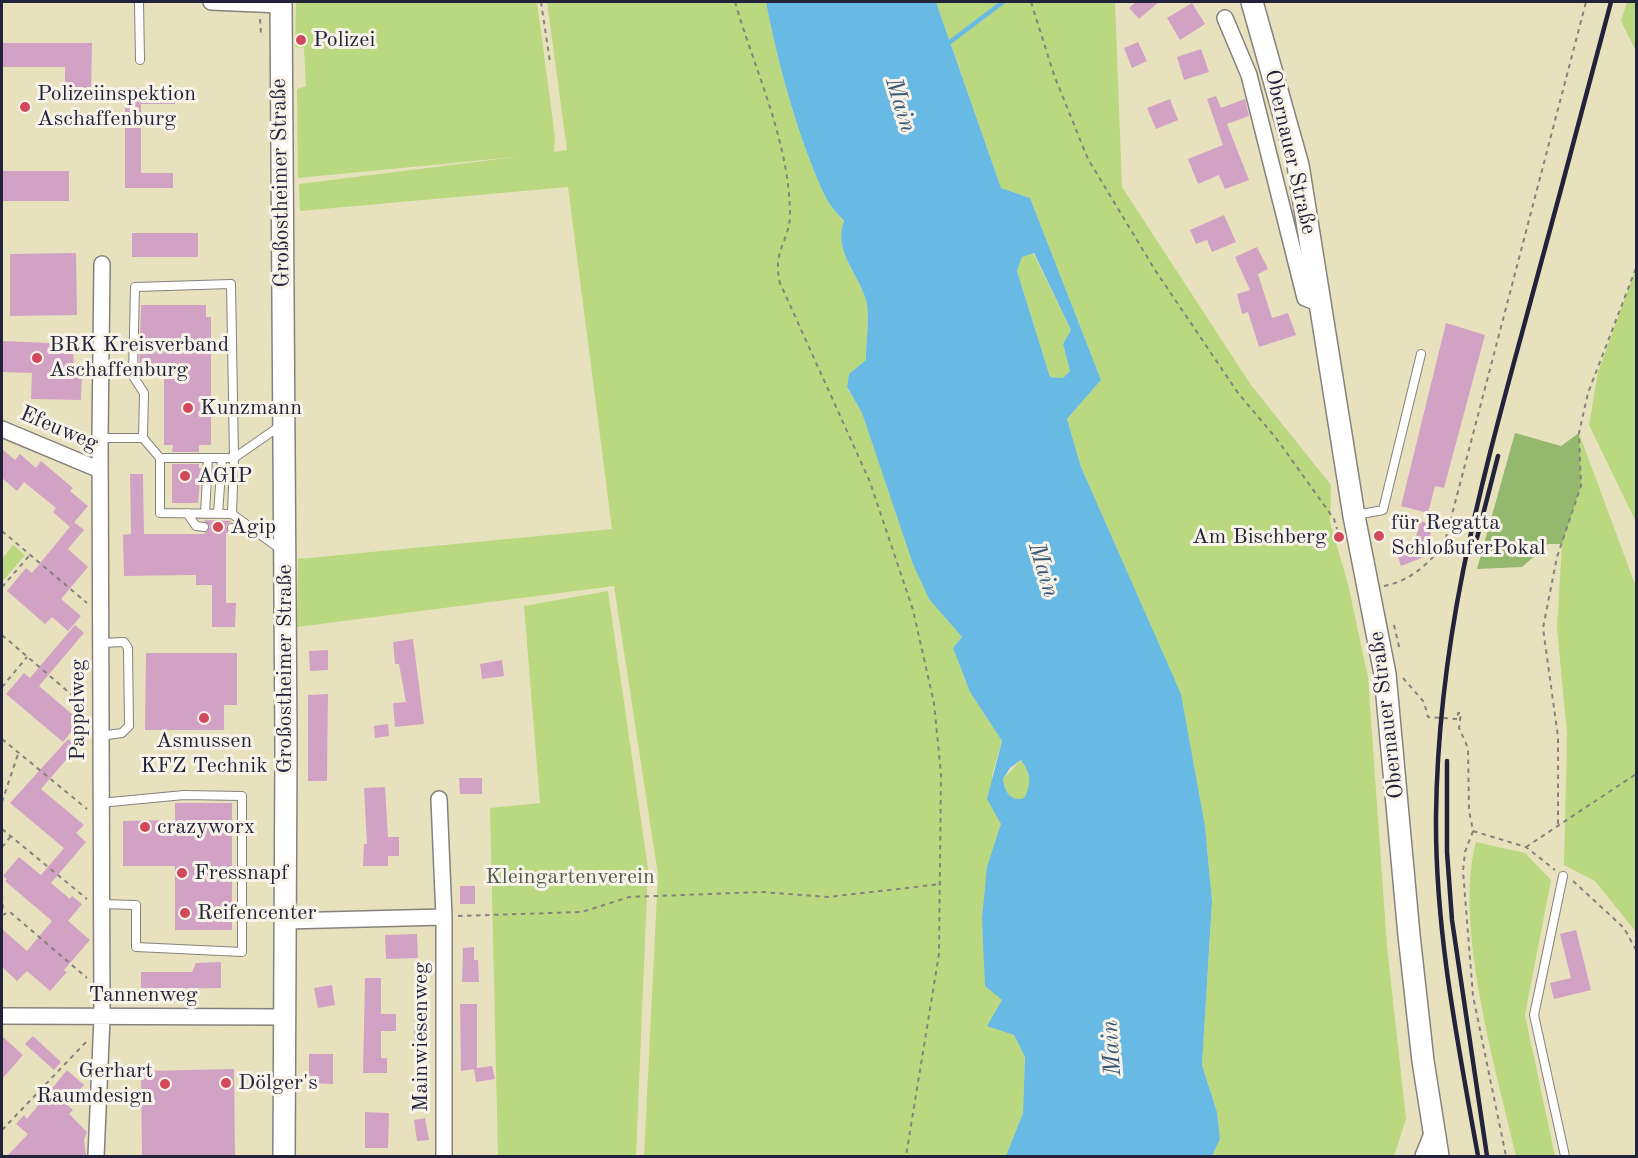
<!DOCTYPE html>
<html>
<head>
<meta charset="utf-8">
<style>
  body { margin:0 }
  #map { position:relative; width:1638px; height:1158px; overflow:hidden; background:#e8e1be; font-family:"Old Standard TT",serif }
  canvas { display:block }
  .frame { position:absolute; inset:0; border:3px solid #22223b; pointer-events:none }
</style>
</head>
<body>
<div id="map">
<canvas width="1638" height="1158"></canvas>
<div class="frame"></div>
</div>
<script>
const g = document.querySelector('canvas').getContext('2d');
g.lineJoin = 'round';
function paint(path, color) {
  g.fillStyle = color;
  g.fill(path, 'evenodd');
}
function trace(path, color, width, dash) {
  g.strokeStyle = color;
  g.lineWidth = width;
  g.lineCap = dash ? 'butt' : 'round';
  g.setLineDash(dash || []);
  g.stroke(path);
}
function label(font, color, halo, rows, align = 'center') {
  g.font = font + ' "Old Standard TT",serif';
  g.lineWidth = 6;
  g.setLineDash([]);
  g.textBaseline = 'middle';
  g.strokeStyle = halo;
  g.fillStyle = color;
  for (const [text, x, y, turn = 0] of rows) {
    g.save();
    g.translate(x, y);
    g.rotate((+turn || 0) * Math.PI / 180);
    g.textAlign = isNaN(turn) ? turn : align;
    if (halo) g.strokeText(text, 0, 0);
    g.fillText(text, 0, 0);
    g.restore();
  }
}
const green = new Path2D(`
  M296,2h241l18,135 -1,15 13,-2 -20,-148h219c11,59 33,139 59,194 4,9 12,17 19,26 -11,28 14,52 22,78 4,14 0,44 0,61l-17,13 -2,14 15,25 52,151 15,35 33,38 -9,11 17,44 32,49 -10,34 10,49 -15,43 15,133 12,35 11,22 -2,56 -17,43h-362l14,-281 -44,-289 -317,41 1,-68 314,-30 -44,-342 -268,24 -1,-27 216,-27 -217,21 -1,-89 9,-3 -2,-38 -9,-1z
  M936,2h179l7,185 129,198 80,100 -1,37 18,62 20,93 19,269 19,173 -12,37h-182l8,-17 -3,-27 -15,-47 10,-164 -7,-75 -24,-131 -100,-228 -14,-48 34,-39 -71,-182 -29,-10z
  M1627,2h9v49l-15,-30z
  M1033,253l38,77 -8,14 7,27 -7,7 -13,-1 -33,-106 5,-14z
  M1636,268v254l-47,-97 9,-53z
  M1579,433l57,154v345l-41,-51 -31,-16 3,-131 -10,-106 5,-84 19,-58z
  M13,545l12,10 -23,27v-23z
  M608,591l40,278 -12,287h-138l-8,-348 50,-5 -16,-197z
  M1021,760c10,14 12,23 3,39 -14,3 -19,-7 -21,-20z
  M1476,842l49,11 26,27 -26,135 30,141h-39c-19,-84 -63,-231 -40,-314z`);
const forest = new Path2D(`
  M1515,433l46,13 18,-13 2,53 -19,58h-14l-26,23 -45,2z`);
const water = new Path2D(`
  M766,2h170l65,186 29,10 71,182 -34,39 14,48 100,227 24,132 7,75 -10,164 15,47 3,27 -8,17h-206l17,-43 2,-56 -11,-22 -27,-9 15,-26 -17,-14 -3,-68 5,-51 14,-43 -14,-25 15,-58 -32,-49 -17,-44 9,-11 -33,-38 -16,-35 -51,-151 -15,-26 2,-13 17,-14c0,-16 4,-46 0,-60 -8,-27 -33,-49 -22,-79 -7,-8 -15,-16 -19,-25 -26,-55 -48,-135 -59,-194zM1034,253l37,77 -8,14 7,27 -7,7 -13,-1 -33,-106 5,-14zM1021,760c10,14 11,23 3,38 -14,4 -19,-6 -21,-19l7,-11z`);
const stream = new Path2D(`
  M946,45l57,-43`);
const building = new Path2D(`
  M1136,2h23l-20,17 -10,-11z
  M1192,3l13,21 -25,16 -13,-22z
  M1138,42l9,19 -15,7 -8,-20z
  M2,43h90l-1,51 -26,-1v-26h-63z
  M1201,49l8,23 -25,8 -7,-23z
  M125,88h50v16h-34v69h32v15h-48z
  M1216,96l5,12 24,-9 4,17 -22,8 22,56 -24,9 -6,-14 -21,9 -10,-25 35,-14 -16,-46z
  M1170,99l8,21 -22,9 -9,-21z
  M2,171h67v30h-67z
  M1224,215l12,27 -24,10 -5,-12 -11,4 -6,-14z
  M132,233h66v24h-66z
  M1257,247l11,22 -10,5 14,44 16,-5 8,22 -37,12 -11,-35 -6,2 -5,-20 13,-4 -15,-33z
  M76,253l1,62 -67,1v-62z
  M141,305h65v12h5v128h-12v7h-27l1,-7h-9v-74h-25z
  M1446,323l39,12 -41,153 -9,-2 -7,27 -27,-7z
  M2,341l71,3 1,30h8l-1,26 -50,-1 1,-26 -30,-1z
  M2,449l13,11 5,-6 16,14 5,-7 32,27 -3,3 18,15 -18,21 -17,-15 3,-4 -32,-26 -7,9 -15,-13z
  M172,464h27v4h2l-3,35h-26z
  M130,474h13l1,60h60l6,-7 -6,-7 28,1 -6,5 3,7h-3v70h10l-1,24h-23v-42h-16v-10l-72,1 -1,-41 8,-1z
  M1420,521l13,4 -9,32 -23,9 -4,-12 16,-6z
  M74,522l10,8 -16,19 20,18 -27,32 20,17 -13,15 -16,-14 -7,7 -38,-33 19,-23 6,5z
  M75,625l9,8 -45,53 41,35 -17,21 -57,-48 18,-21 6,5z
  M413,639l11,85 -29,3 -2,-24 13,-1 -7,-38h-4l-2,-22z
  M328,650v20l-18,1 -1,-20z
  M146,653h91v52h-13v25h-79z
  M502,660l2,16 -22,3 -2,-15z
  M328,694l-1,87h-19v-86z
  M388,724l1,12 -14,2 -1,-12z
  M68,739l9,8 -36,42 43,36 -8,8 10,9 -35,41 19,16 2,-3 10,8 -14,17 22,19 -26,30 3,2 -17,19 -23,-20 -10,10 -15,-14v-38l25,22 25,-30 -47,-40 2,-2 -4,-3 16,-19 22,18 23,-27 -54,-45z
  M459,778h23v16h-22z
  M385,787l3,50h11v19h-11v10h-25l1,-22h3l-3,-56z
  M175,803h57v127h-57v-64h-52v-45l52,-1z
  M460,886h15v18h-15z
  M1576,930l15,60 -37,9 -4,-16 21,-5 -11,-44z
  M417,934l1,24 -32,1 -1,-24z
  M474,947v13h4l1,22h-17l1,-34z
  M221,962v26l-80,1v-17h51l4,-9z
  M365,978h16v36h15v17h-15v27h6v15h-24z
  M332,985l3,20 -17,3 -4,-20z
  M460,1004h17v64l15,-2 3,13 -19,3 -2,-13 -13,2z
  M414,1021h13v42l-13,1z
  M2,1036l21,19 -21,24z
  M33,1036l28,26 -7,8 -29,-26z
  M309,1054h24v30l-24,-1z
  M234,1069l1,87h-93l-1,-85z
  M67,1070l17,15 -18,19 7,6 -4,4 18,18 -3,8 2,16h-79l21,-22 -12,-10 8,-9 3,4z
  M365,1112l24,1 -1,35h-23z
  M425,1118l4,22 -12,1 -3,-21z`);
const path = new Path2D(`
  M541,2l9,60
  M735,2c20,69 55,141 55,214 -1,26 -18,35 -10,67l90,199 43,128 21,93 7,71 -2,180 -33,202
  M1031,2l23,73 34,84 67,111 83,123 38,45 58,81 3,10
  M260,19l1,15 3,1
  M2,531l85,72
  M1384,586c26,-5 43,-21 60,-41l142,-543
  M2,587l27,-31
  M1394,625l6,26
  M2,635l84,72
  M1403,678l21,24 4,15 30,2v-6h3l-2,15 9,20 1,62 4,21 -8,21 -2,19 10,125 33,160
  M2,687l25,-30
  M2,739l85,70
  M2,802l16,-48
  M1558,824v-87l-15,-109 14,-71 24,-71 -2,-53 9,-40 48,-125
  M2,829l85,70
  M1473,831l53,16 29,23
  M2,847l9,-11
  M1526,847l110,-73
  M1573,881l51,47 12,22
  M2,895l1,18
  M2,915l8,-3 77,66
  M458,916l124,-4 47,-15 133,-5 66,5 113,-13
  M2,1130l84,-88`);
const service = new Path2D(`
  M139,2l1,58
  M100,438h43l1,-45 -11,-17 2,-89 96,-3 3,174h-74v55l72,1 51,37
  M143,438l17,20
  M187,513l9,13 8,1
  M205,514l3,-56
  M218,514l4,-56
  M232,514l2,-56 46,-32
  M1356,515l27,-5 38,-156
  M232,528l17,-1
  M100,643l24,-1 4,6 1,78 -7,7 -22,3
  M100,803l84,-8 58,1v156l-106,-5v-42l-35,-1
  M1563,876l-29,139 31,141`);
const minor = new Path2D(`
  M211,2l70,3
  M1225,18l24,57 56,223 15,6
  M2,429l98,41
  M439,799l5,118v239
  M285,921l159,-4
  M2,1016l282,1
  M96,1156l6,-138 -2,-580 2,-174
  M1423,1156l10,-25`);
const secondary = new Path2D(`
  M281,2l5,743 -2,411
  M1252,2l46,163 56,351 31,158 24,261 14,126 15,95`);
const rail = new Path2D(`
  M1477,538l21,-82
  M1447,761v91l5,68 35,236
  M1478,1156c-20,-112 -43,-225 -42,-340 2,-171 41,-319 86,-483 30,-110 60,-221 89,-331`);
const markers = [
  [301,40,6,"#d1495b"],
  [25,107,6,"#d1495b"],
  [37,358,6,"#d1495b"],
  [188,408,6,"#d1495b"],
  [185,476,6,"#d1495b"],
  [218,527,6,"#d1495b"],
  [1379,536,6,"#d1495b"],
  [1339,537,6,"#d1495b"],
  [204,718,6,"#d1495b"],
  [145,827,6,"#d1495b"],
  [182,873,6,"#d1495b"],
  [185,913,6,"#d1495b"],
  [226,1083,6,"#d1495b"],
  [165,1084,6,"#d1495b"]
];
const poiNames = [
  ["Polizei",313,40],
  ["Polizeiinspektion",37,94],
  ["Aschaffenburg",37,119],
  ["BRK Kreisverband",49,345],
  ["Aschaffenburg",49,370],
  ["Kunzmann",200,408],
  ["AGIP",197,476],
  ["für Regatta",1391,523],
  ["SchloßuferPokal",1391,548],
  ["Agip",230,527],
  ["Am Bischberg",1327,537,"right"],
  ["Asmussen",204,741,"center"],
  ["KFZ Technik",204,766,"center"],
  ["crazyworx",157,827],
  ["Fressnapf",194,873],
  ["Reifencenter",197,913],
  ["Gerhart",153,1071,"right"],
  ["Raumdesign",153,1096,"right"],
  ["Dölger's",238,1083]
];
const streetNames = [
  ["Obernauer Straße",1290,152,77],
  ["Großostheimer Straße",281,183,-91],
  ["Efeuweg",59,429,23],
  ["Großostheimer Straße",285,669,-90],
  ["Pappelweg",78,710,-90],
  ["Obernauer Straße",1387,715,-97],
  ["Tannenweg",143,995],
  ["Mainwiesenweg",421,1037,-90]
];
const parkNames = [
  ["Kleingartenverein",570,877]
];
const waterNames = [
  ["Main",900,105,73],
  ["Main",1043,570,73],
  ["Main",1112,1048,-94]
];
paint(green, '#bad87f');
paint(forest, '#93b86e');
paint(water, '#68b9e3');
trace(stream, '#68b9e3', 4.5);
paint(building, '#d2a2c5');
trace(service, '#85827c', 10);
trace(minor, '#85827c', 18);
trace(secondary, '#85827c', 24);
trace(path, '#85827c', 2, [4.5, 4.5]);
trace(service, '#fff', 8);
trace(minor, '#fff', 15);
trace(secondary, '#fff', 21);
trace(rail, '#22223b', 4.5);
for (const [x, y, r, color] of markers) {
  const dot = new Path2D();
  dot.arc(x, y, r, 0, 2 * Math.PI);
  g.fillStyle = color;
  g.fill(dot);
  trace(dot, '#f7f3e8', 2);
}
label('22px', '#22223b', '#f7f3e8', poiNames, 'left');
label('22px', '#22223b', '#f7f3e8', streetNames);
label('22px', '#50594f', '#f7f3e8', parkNames);
label('italic 24px', '#3a5776', '#f7f3e8', waterNames);
</script>
</body>
</html>
